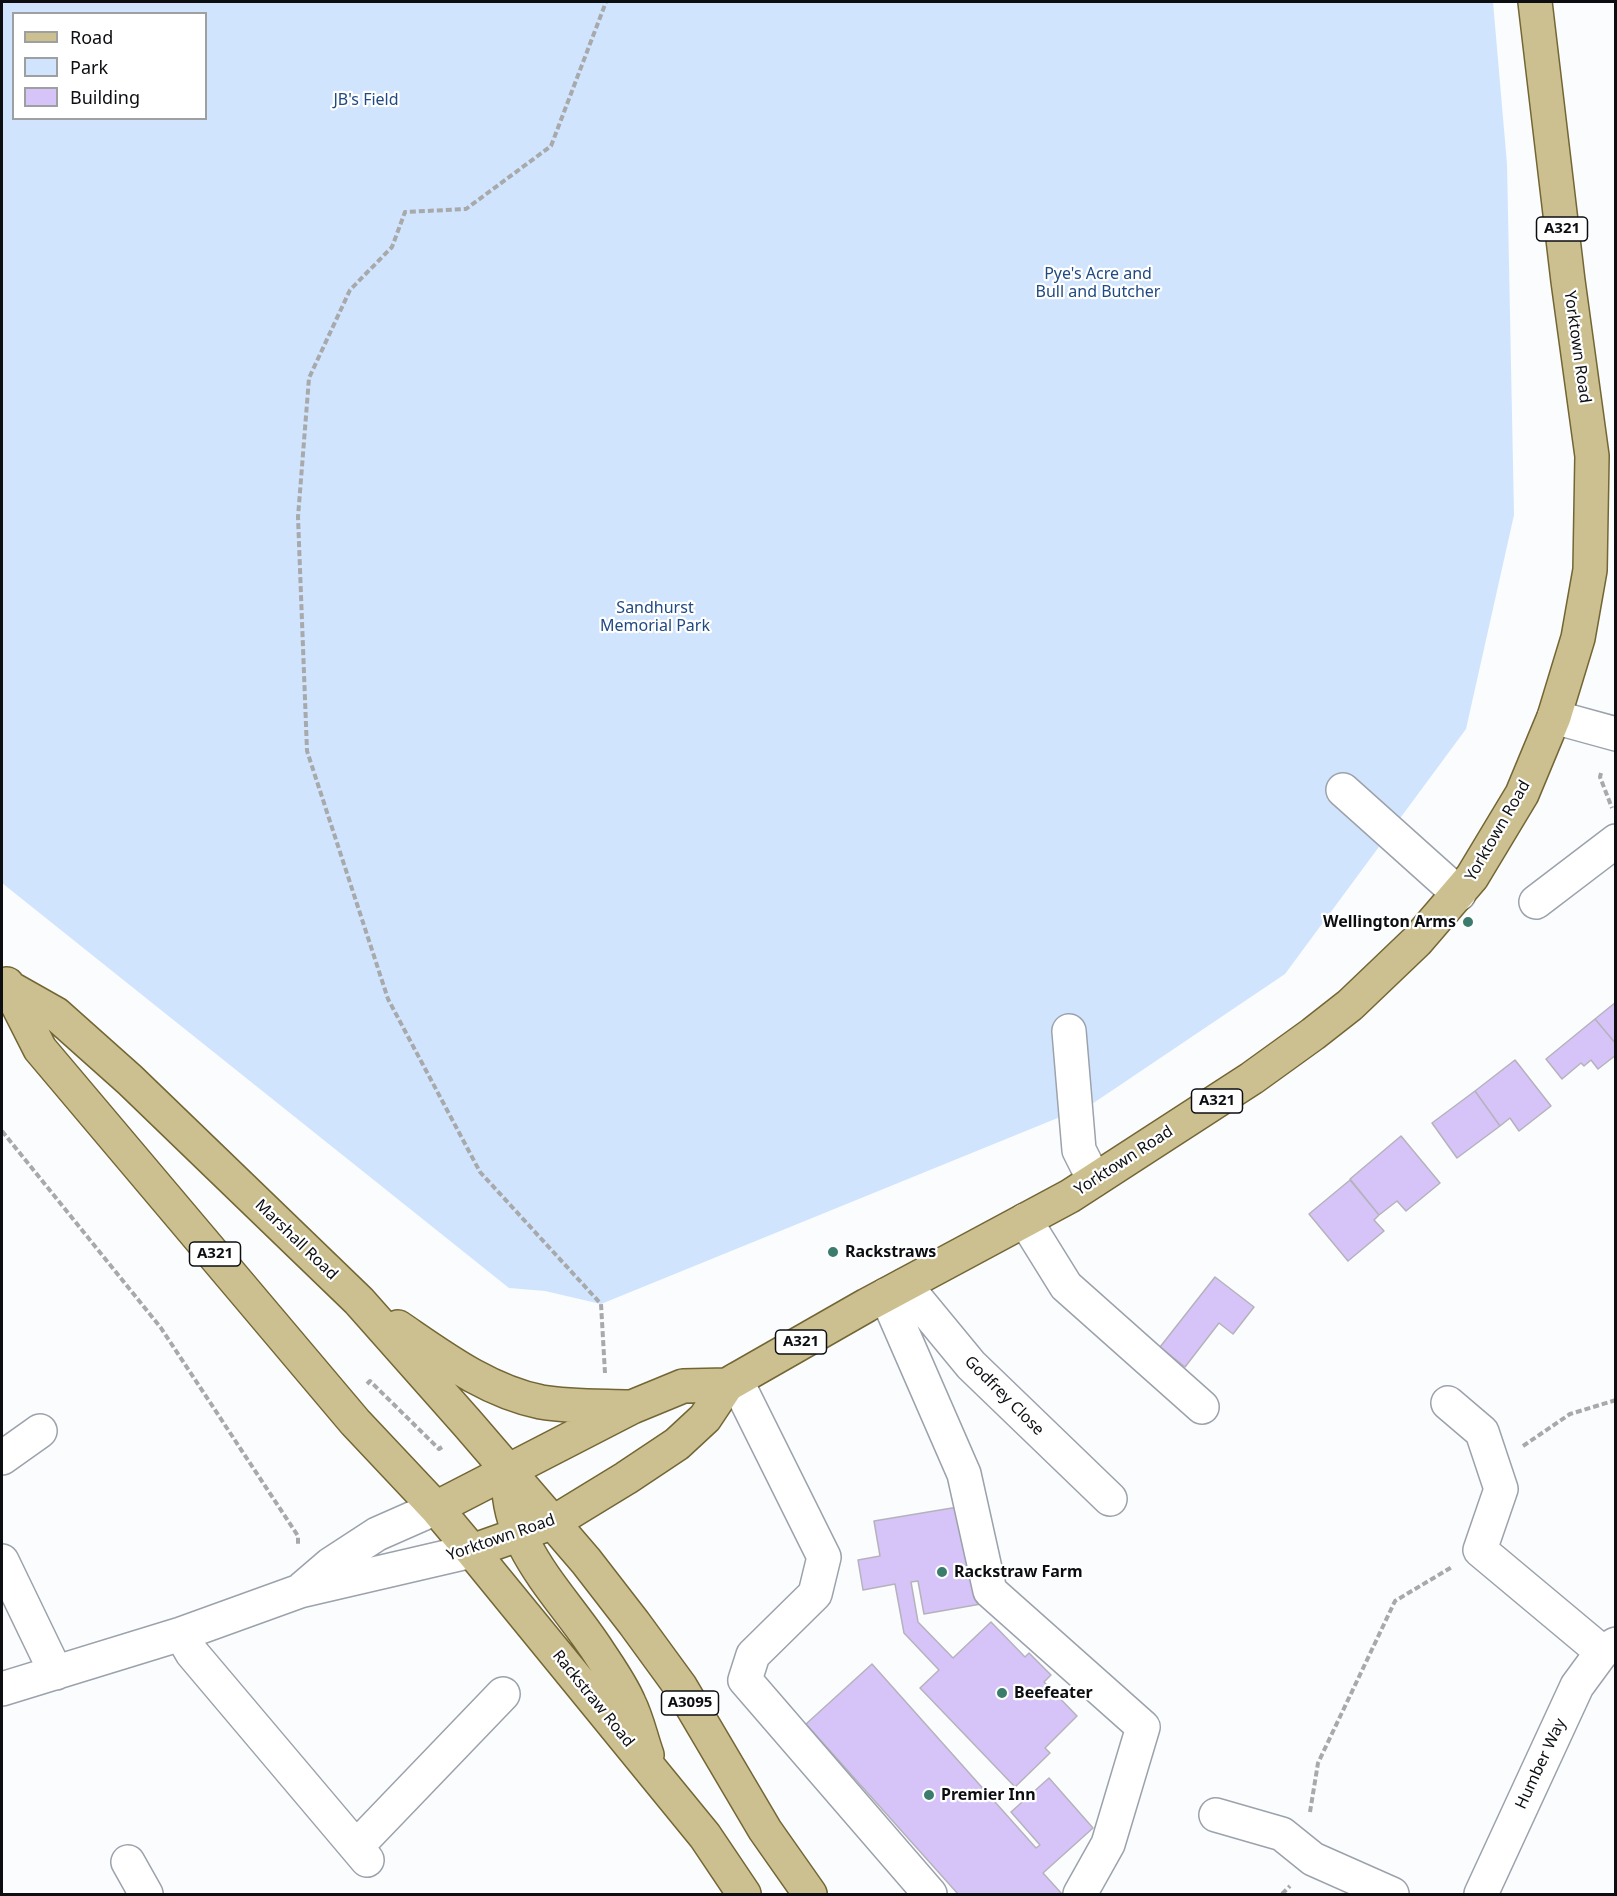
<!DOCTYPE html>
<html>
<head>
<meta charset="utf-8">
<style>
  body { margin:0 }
  #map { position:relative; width:1617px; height:1896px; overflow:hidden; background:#fafcfe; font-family:"Noto Sans",sans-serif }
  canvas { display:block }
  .frame { position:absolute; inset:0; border:3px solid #0c0e12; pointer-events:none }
  .legend { position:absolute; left:12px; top:12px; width:195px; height:108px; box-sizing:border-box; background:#fff; border:2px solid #9e9fa0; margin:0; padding:8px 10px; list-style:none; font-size:18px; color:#0c0e12 }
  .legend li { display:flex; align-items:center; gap:12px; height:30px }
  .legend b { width:30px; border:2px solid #9e9fa0 }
</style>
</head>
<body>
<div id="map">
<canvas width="1617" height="1896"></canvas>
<div class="frame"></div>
<ul class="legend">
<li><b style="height:8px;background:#cdc090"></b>Road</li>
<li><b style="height:16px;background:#d1e4fd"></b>Park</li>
<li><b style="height:16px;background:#d6c4f9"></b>Building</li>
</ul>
</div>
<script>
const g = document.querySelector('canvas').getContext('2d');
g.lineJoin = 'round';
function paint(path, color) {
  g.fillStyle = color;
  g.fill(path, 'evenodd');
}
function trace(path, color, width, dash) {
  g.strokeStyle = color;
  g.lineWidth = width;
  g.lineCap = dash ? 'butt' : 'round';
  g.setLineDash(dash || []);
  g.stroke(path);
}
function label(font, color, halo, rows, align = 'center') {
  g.font = font + ' "Noto Sans",sans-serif';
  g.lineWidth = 4.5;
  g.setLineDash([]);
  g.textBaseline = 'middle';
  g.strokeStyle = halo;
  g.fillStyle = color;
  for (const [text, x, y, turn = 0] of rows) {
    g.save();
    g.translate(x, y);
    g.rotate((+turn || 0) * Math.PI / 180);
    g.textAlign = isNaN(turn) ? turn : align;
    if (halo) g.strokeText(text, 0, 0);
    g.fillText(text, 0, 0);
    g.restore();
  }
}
const green = new Path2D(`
  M2,2h1491l14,162 7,351 -48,214 -181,245 -193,130 -491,200 -56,-13 -36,-3 -507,-405zM14,14h192v104h-192z`);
const building = new Path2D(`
  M1616,1002v42l-21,-25z
  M1595,1019l21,25v11l-18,14 -7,-9 -7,6 -3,-3 -19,16 -16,-20z
  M1515,1060l36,46 -32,25 -9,-13 -10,8 -25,-35z
  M1475,1091l25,35 -43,32 -25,-35z
  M1401,1136l39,47 -34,28 -9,-10 -18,14 -29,-36z
  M1350,1180l29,35 -5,5 10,11 -36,30 -39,-47z
  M1215,1277l39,30 -21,27 -14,-11 -34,44 -25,-20z
  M964,1506l17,98 -57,10 -6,-33 -7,1 7,40 35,36 38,-36 34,35 4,-4 22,22 -7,7 33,34 -32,32 5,5 -35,34 -95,-99 19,-18 -35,-37 -9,-49 -32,6 -5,-30 22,-4 -6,-35z
  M872,1664l164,184 4,-3 -29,-33 38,-34 44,50 -50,45 19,21h-104l-152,-170z`);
const path = new Path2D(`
  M1601,773l-1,4 12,31
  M2,1131l159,197 137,208v9
  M605,1373l-4,-69 -121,-132 -92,-173 -81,-248 -9,-234 11,-139 41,-88 42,-43 13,-35 61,-3 85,-63 55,-144
  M367,1384l3,-3 69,68 3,-2
  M1523,1446l47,-32 46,-14
  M1310,1812l8,-49 77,-162 57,-34
  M1282,1894l8,-8`);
const minor = new Path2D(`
  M1554,717l62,17
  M1343,790l116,104
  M1536,902l80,-61
  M1069,1031l10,119 15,30
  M1025,1220l41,66 136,121
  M905,1285l66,80 139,134
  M886,1295l78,179 26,117 153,136 -35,117 -28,50
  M736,1380l88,177 -9,37 -62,61 -8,25 185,214
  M1448,1403l34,29 19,57 -21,61 122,102
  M2,1458l38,-27
  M2,1561l54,112
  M303,1588l28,-24 46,-30 59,-26
  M181,1634l11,19 175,207
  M2,1689l179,-55 119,-43 172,-40
  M1216,1815l66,19 31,25 79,35
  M357,1846l146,-152
  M128,1862l18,32
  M1481,1894l96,-208 25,-34 14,-8`);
const major = new Path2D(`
  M7,984l33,65 315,373 81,86 36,43 233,285 39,58
  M10,988l46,26 74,66 229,221 109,123 118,137 48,62 46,63 85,144 45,64
  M398,1327c44,30 89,64 143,75 29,5 60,4 89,5
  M509,1471c-6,72 50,121 87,177 11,17 25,36 33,55 8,16 12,35 18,52
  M436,1508l196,-101 51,-21 44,-1 140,-80 203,-109 182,-118 61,-44 37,-29 67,-64 55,-64 50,-83 32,-77 24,-79 12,-68 2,-114 -24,-175 -33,-279
  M472,1551l82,-29 72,-44 51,-34 28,-26 22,-33`);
const markers = [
  [1468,922,6,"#3b7c6c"],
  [833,1252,6,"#3b7c6c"],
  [942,1572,6,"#3b7c6c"],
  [1002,1693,6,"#3b7c6c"],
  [929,1795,6,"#3b7c6c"]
];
const shields = [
  [1562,229,51],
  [1217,1101,51],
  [215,1254,51],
  [801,1342,51],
  [690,1703,57]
];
const shieldNames = [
  ["A321",1562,229],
  ["A321",1217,1101],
  ["A321",215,1254],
  ["A321",801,1342],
  ["A3095",690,1703]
];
const parkNames = [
  ["JB's Field",366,100],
  ["Pye's Acre and",1098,274],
  ["Bull and Butcher",1098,292],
  ["Sandhurst",655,608],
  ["Memorial Park",655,626]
];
const streetNames = [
  ["Yorktown Road",1577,347,82],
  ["Yorktown Road",1498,831,-60],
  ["Yorktown Road",1124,1161,-33],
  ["Marshall Road",296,1240,44],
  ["Godfrey Close",1004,1396,45],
  ["Yorktown Road",501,1538,-19],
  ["Rackstraw Road",593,1699,51],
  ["Humber Way",1541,1764,-65]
];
const poiNames = [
  ["Wellington Arms",1456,922,"right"],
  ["Rackstraws",845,1252],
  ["Rackstraw Farm",954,1572],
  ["Beefeater",1014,1693],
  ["Premier Inn",941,1795]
];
paint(green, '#d1e4fd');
paint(building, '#d6c4f9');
trace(building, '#b5b2bc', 1.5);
trace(minor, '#9ca2ab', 36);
trace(major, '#736634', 36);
trace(path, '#a7a9ab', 4, [6, 3]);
trace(minor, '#fff', 33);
trace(major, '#cdc090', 33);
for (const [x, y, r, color] of markers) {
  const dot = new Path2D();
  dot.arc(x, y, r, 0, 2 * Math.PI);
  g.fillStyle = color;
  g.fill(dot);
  trace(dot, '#fff', 2);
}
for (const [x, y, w] of shields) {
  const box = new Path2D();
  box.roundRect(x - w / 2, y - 12, w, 24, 4.5);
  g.fillStyle = '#fff';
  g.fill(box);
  trace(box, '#0c0e12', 1.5);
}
label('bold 15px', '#0c0e12', null, shieldNames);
label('16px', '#204a82', '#fff', parkNames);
label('16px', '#0c0e12', '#fff', streetNames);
label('bold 16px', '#0c0e12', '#fff', poiNames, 'left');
</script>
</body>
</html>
